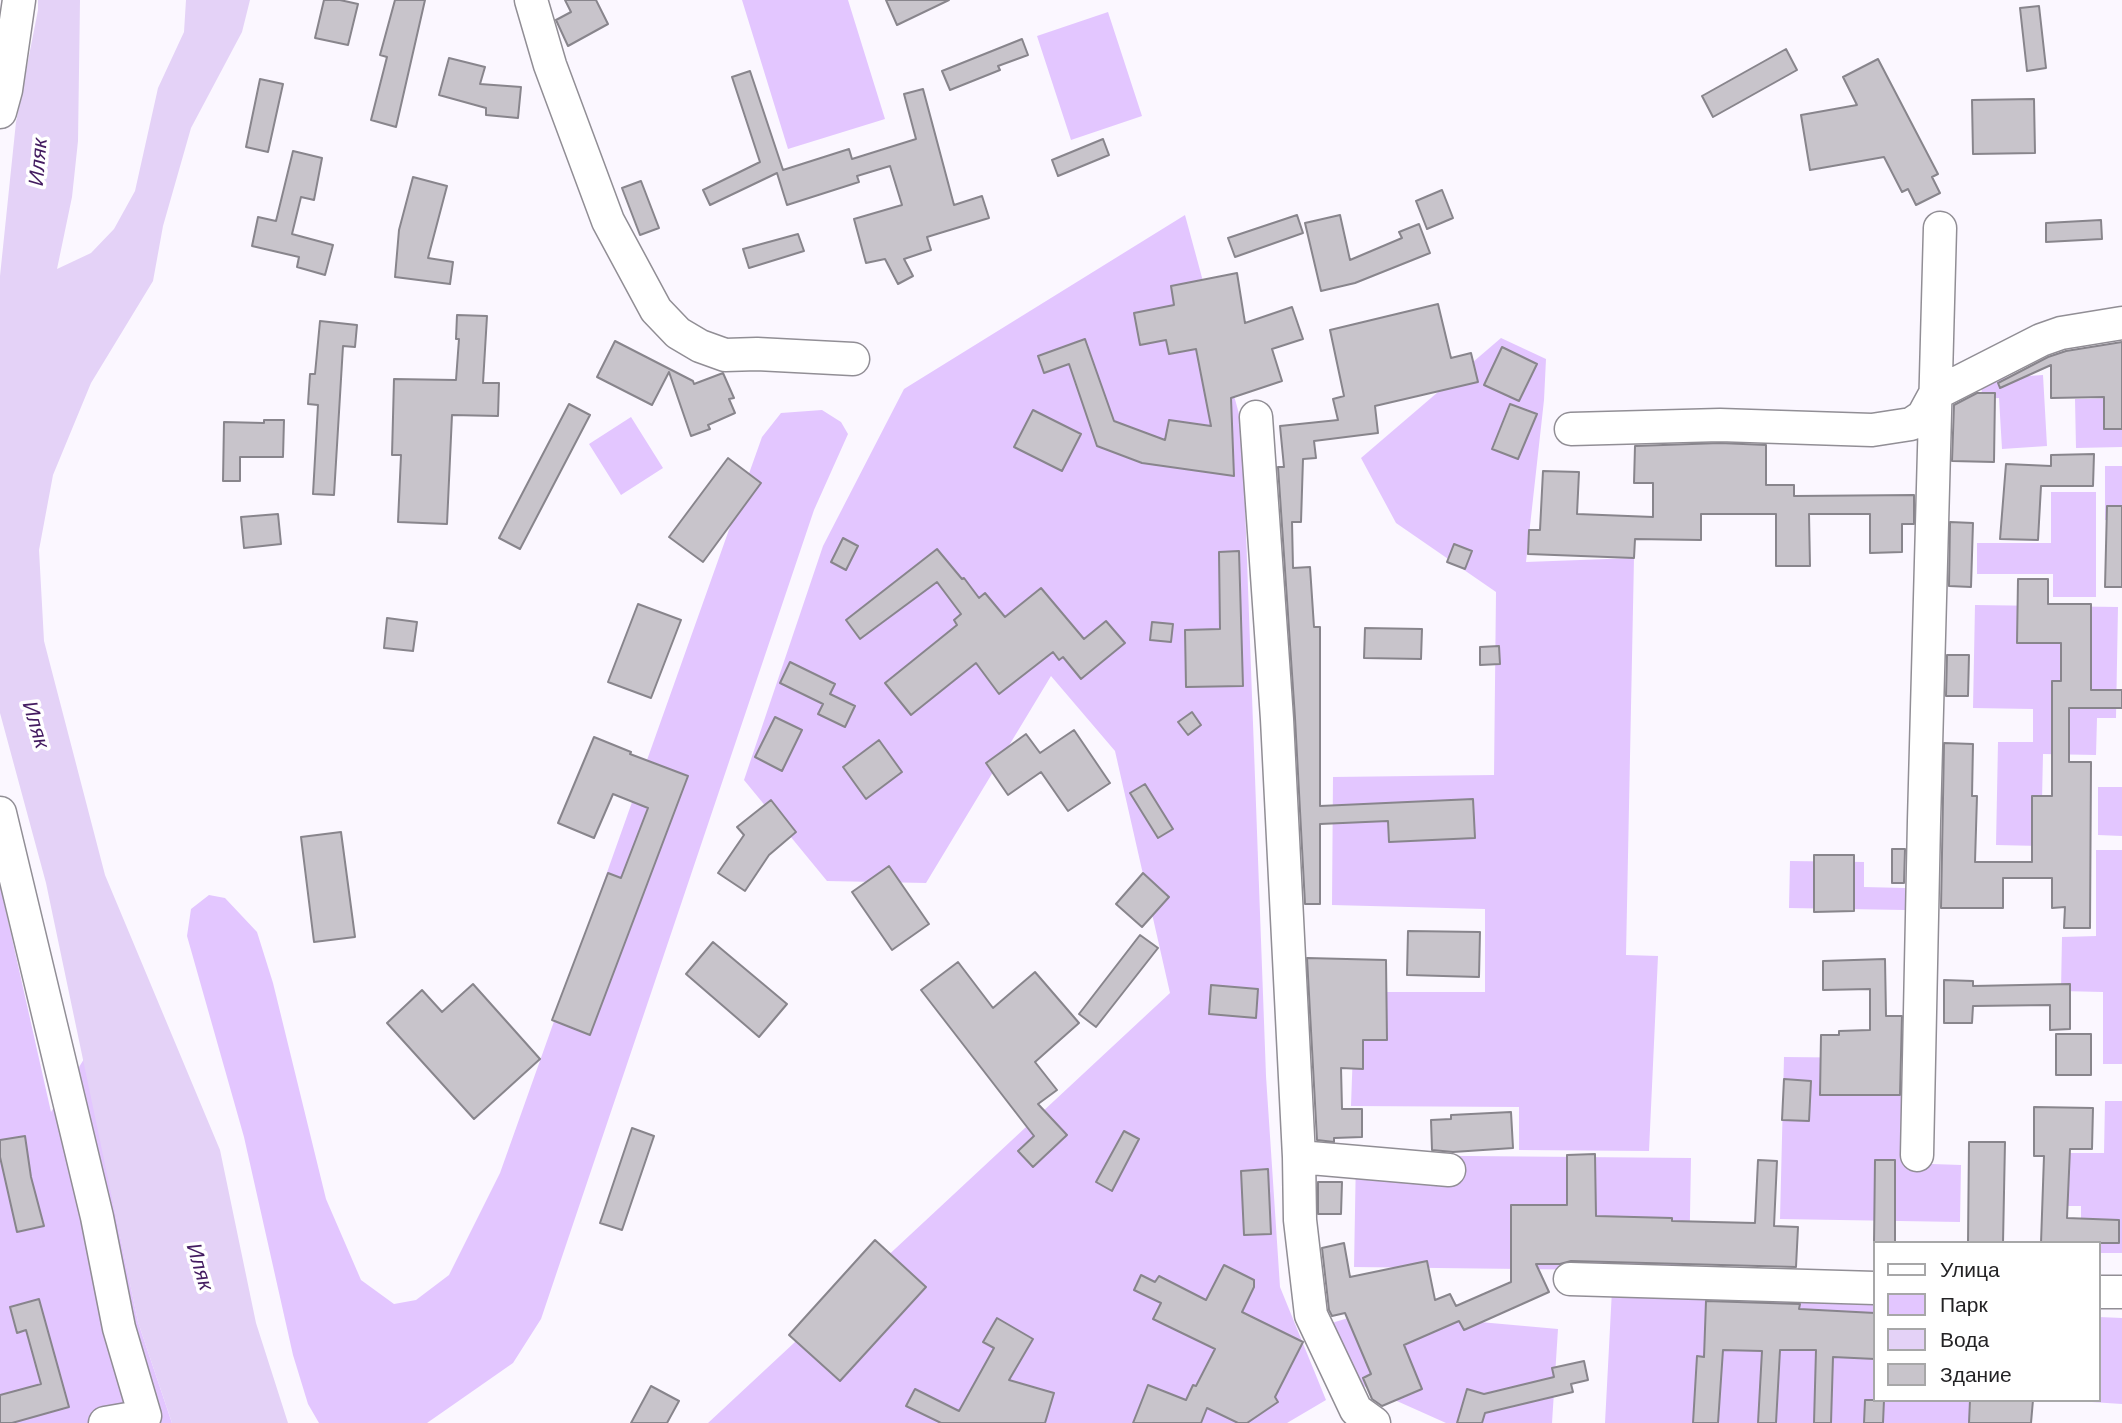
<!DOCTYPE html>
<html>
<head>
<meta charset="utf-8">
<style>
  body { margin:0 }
  #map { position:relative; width:2122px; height:1423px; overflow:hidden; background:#fbf7ff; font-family:Arial,sans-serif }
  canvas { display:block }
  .legend { position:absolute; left:1873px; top:1241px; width:228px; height:161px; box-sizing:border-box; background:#fff; border:2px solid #a7a7a8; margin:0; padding:9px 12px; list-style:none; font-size:21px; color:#242325 }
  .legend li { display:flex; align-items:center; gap:14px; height:35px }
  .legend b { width:35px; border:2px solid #a7a7a8 }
</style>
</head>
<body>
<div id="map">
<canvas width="2122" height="1423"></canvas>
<ul class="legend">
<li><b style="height:9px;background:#fff"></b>Улица</li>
<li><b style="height:19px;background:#e3c6ff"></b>Парк</li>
<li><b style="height:19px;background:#e4d2f7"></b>Вода</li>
<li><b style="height:19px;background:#c8c4cb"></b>Здание</li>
</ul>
</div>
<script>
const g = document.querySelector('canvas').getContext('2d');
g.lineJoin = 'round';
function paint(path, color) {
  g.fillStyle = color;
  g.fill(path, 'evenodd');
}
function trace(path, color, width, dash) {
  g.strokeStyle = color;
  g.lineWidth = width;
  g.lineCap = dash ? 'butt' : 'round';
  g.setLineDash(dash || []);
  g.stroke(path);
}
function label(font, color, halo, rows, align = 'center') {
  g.font = font + ' Arial,sans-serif';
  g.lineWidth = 7;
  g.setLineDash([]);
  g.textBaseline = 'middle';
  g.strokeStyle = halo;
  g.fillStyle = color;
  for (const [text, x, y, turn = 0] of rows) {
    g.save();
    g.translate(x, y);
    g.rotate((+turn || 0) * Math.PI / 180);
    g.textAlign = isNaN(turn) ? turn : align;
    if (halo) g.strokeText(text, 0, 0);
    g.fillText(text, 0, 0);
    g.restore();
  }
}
const green = new Path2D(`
  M742,0h106l37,119 -97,30z
  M1108,12l34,104 -71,24 -34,-104z
  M1185,215l57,210 24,651 14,211 46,113 -39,23h-579l462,-430 -55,-242 -64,-75 -125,207 -99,-2 -83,-101 79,-234 81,-157z
  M1501,338l45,21 -2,41 -18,162 108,-4 -8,397 32,1 -9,195 -130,-1v-43l-168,-1 4,-114h130v-83l-153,-4 1,-128 161,-2 2,-183 -100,-69 -35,-65z
  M2043,375l4,71 -45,3 -3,-51 -17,1 -1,-20z
  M2122,398v49l-46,1 -1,-49z
  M822,410l19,12 7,12 -34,76 -273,809 -28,44 -86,60h-108l-11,-19 -15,-49 -49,-218 -57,-201 4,-27 18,-14 16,3 32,34 16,51 53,216 35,81 33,24 22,-4 33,-25 51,-102 262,-736 19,-24z
  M631,417l32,51 -42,27 -32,-51z
  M2105,466h17v54h-17z
  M2051,492h45v105h-43v-23h-76v-31h74z
  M1975,605l143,2 -2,111h-19l-1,37 -53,-1 -2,92 -45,-1 2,-103h35v-33l-60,-1z
  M2098,787h24v49l-24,-1z
  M2096,850h26v214h-19v-72l-42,-1 1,-54 34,-1z
  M1790,861l74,1v25l41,1v22l-116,-2z
  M0,885l51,227 33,-53 54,263 34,101h-172z
  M1784,1057l97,1 -1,31h25l-2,74 58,2 -1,57 -180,-3z
  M2105,1101h17v152h-23v-10h-18v-37h-25l1,-53h47z
  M1356,1155l335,3 -2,113 -335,-4z
  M1612,1290l263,14v96h101l-2,23h-369z
  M1368,1312l190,17 -6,94h-106l-105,-47 -16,-51z
  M2099,1317l23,1v86l-61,-4h38z`);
const water = new Path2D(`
  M38,0h42l-2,141 -6,56 -15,72 34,-16 23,-24 21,-38 23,-103 26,-56 2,-32h64l-8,32 -51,96 -28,98 -10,55 -62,102 -38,92 -14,75 5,91 61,234 115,275 36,173 32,100h-116l-34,-101 -92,-439 -46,-170v-437l16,-154 22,-112z`);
const building = new Path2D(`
  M324,0h16l18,4 -10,41 -33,-7z
  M395,0h30l-29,127 -25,-7 16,-63 -7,-2z
  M565,0h31l12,24 -40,22 -12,-26 15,-8z
  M886,0h63l-52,25z
  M2039,6l7,62 -19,3 -7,-63z
  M1022,39l6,16 -30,11 2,4 -50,20 -8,-19z
  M1786,49l11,21 -84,47 -11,-21z
  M449,58l36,9 -5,17 41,3 -3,31 -32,-3v-7l-47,-13z
  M1878,59l60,115 -6,3 8,16 -24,12 -8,-16 -6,3 -18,-35 -74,13 -9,-55 56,-10 -14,-28z
  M750,71l33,99 66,-21 3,10 64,-20 -12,-45 19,-5 31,116 28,-9 7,22 -62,19 4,13 -27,9 9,17 -15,8 -13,-25 -19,4 -12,-44 48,-14 -12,-39 -33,10 2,6 -72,23 -10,-32 -67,32 -7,-15 57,-28 -28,-85z
  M260,79l23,5 -15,68 -22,-5z
  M2034,99l1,54 -62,1 -1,-54z
  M1103,139l6,16 -51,21 -6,-16z
  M293,151l29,7 -8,42 -13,-3 -9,37 41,11 -8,30 -28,-8 2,-10 -47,-11 6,-29 18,4z
  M413,177l34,9 -19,72 25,4 -3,22 -55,-7 4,-47z
  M641,181l18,47 -19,7 -18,-47z
  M1442,190l11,28 -26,11 -11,-28z
  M1297,215l6,18 -68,24 -7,-19z
  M1340,215l10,45 52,-22 -3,-6 20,-8 11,29 -75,30 -34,8 -16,-68z
  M2101,220l1,19 -56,3v-19z
  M798,234l6,17 -55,17 -6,-19z
  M1237,273l8,50 47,-16 11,32 -31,10 10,32 -51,17 3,78 -92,-13 -45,-17 -28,-82 -25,9 -6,-17 47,-17 29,82 51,19 4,-20 42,6 -15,-77 -27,5 -3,-14 -26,5 -6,-32 40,-8 -3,-19z
  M1438,304l13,54 20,-5 7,29 -103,24 3,27 -64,8 2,17 -13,1 -2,63h-9l1,46 17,-1 4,60h6v179l153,-7 2,39 -86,4 -1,-21 -68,3v80h-15l-10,-186 -17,-251h6l-4,-41 58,-6 -5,-21 11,-3 -14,-66z
  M457,315l30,1 -4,67h16l-1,33 -46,-1 -5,109 -49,-2 3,-67h-9l2,-76 62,1 3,-41h-3z
  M320,321l37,4 -2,22 -12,-1 -9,149 -21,-1 5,-89 -10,-1 2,-30h5z
  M615,341l78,40 1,3 29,-11 11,25 -5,1 6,14 -27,12 2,4 -19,7 -22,-64 -17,33 -55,-28z
  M2122,342v87h-18v-32l-53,1v-33l-51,23 -2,-5 50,-26 18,-6z
  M1502,347l35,17 -18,37 -35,-16z
  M1977,393h18l-1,69 -42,-1 2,-56z
  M569,404l21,11 -70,134 -21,-11z
  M1510,404l27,10 -19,45 -26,-10z
  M1033,410l48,24 -19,37 -48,-24z
  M264,420h20l-1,37h-43v24h-17l1,-59 40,1z
  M1720,443l46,2v40h28v11l120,-1v29h-12v28l-32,1v-39h-61l1,52h-34v-52h-75v26l-66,-1 -1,19 -106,-4 1,-24h11l3,-59 36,1 -2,42 76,3v-34h-19l1,-37z
  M2094,454l-1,32h-52l-3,54 -38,-1 6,-75 45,2v-11z
  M728,458l33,25 -58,79 -34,-25z
  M2107,506h15v81h-17z
  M278,514l3,30 -37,4 -3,-31z
  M1950,522l23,1 -2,64 -22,-1z
  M843,538l15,8 -12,24 -15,-8z
  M1454,544l18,7 -7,18 -18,-7z
  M937,549l25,30 2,-1 15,20 6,-5 20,24 36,-29 43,51 22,-18 19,22 -44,36 -18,-22 -4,3 -6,-8 -54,42 -23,-31 -65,52 -26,-32 72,-58 -3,-5 7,-6 -24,-32 -77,57 -14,-19z
  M1239,551l4,135 -57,1 -1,-57 35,-1 -1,-77z
  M2018,579h30v25h43v86h31v18h-53v54h22l-1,166h-26l1,-21 -13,1v-30h-49v30h-62l3,-165 29,1 -1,52h5l-2,66h57v-66h20v-115h9v-38h-44z
  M638,604l43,16 -30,78 -43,-16z
  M387,618l30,4 -4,29 -29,-3z
  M1152,622l21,2 -2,18 -21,-2z
  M1365,628l57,1 -1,30 -57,-1z
  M1499,646l1,18 -20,1v-18z
  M1947,655h22l-1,41h-22z
  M790,662l45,22 -5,10 25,12 -10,21 -27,-13 5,-10 -43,-21z
  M1192,712l9,13 -13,10 -10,-13z
  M775,717l27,13 -20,41 -27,-14z
  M1074,730l36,53 -42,28 -27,-39 -33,23 -22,-32 40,-29 14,19z
  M594,737l37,15 -1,2 58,22 -98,259 -38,-15 56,-147 13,5 27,-70 -35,-14 -19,44 -36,-15z
  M879,740l23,32 -36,27 -23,-32z
  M1145,784l28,45 -15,9 -28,-45z
  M771,800l25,32 -27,23 -24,36 -27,-18 26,-38 -7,-8z
  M341,832l14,105 -41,5 -13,-105z
  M1892,849h13l-1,34h-12z
  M1814,855h40v56l-40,1z
  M889,866l40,58 -37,26 -40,-58z
  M1143,873l26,24 -27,30 -26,-23z
  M1408,931l72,1 -1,45 -72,-2z
  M1140,935l18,13 -62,79 -17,-13z
  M713,942l74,62 -28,33 -73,-63z
  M1307,958l79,2 1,80h-24v29l-22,-1 1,41h20v28l-28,1v4l-17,-2z
  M1885,959l1,57h16l-2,79h-80l1,-60h18v-4l31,-1v-41l-47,1v-29z
  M958,962l35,46 42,-36 44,51 -44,39 22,28 -19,14 29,31 -34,32 -15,-16 16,-15 -113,-146z
  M1944,980l29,1v5l97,-2v45l-20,1v-25l-77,1 -1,17h-28z
  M473,984l67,75 -66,60 -87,-96 35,-33 20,22z
  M1211,985l47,4 -2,29 -47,-4z
  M2056,1034h35v41h-35z
  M1784,1079l27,2 -2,40 -27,-1z
  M2034,1107l59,1 -1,41h-22l-3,69 52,2v23h-78l3,-87h-10z
  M1511,1112l2,36 -60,4 -21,-2 -1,-30 20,-1v-4z
  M632,1128l22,8 -32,94 -22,-7z
  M1124,1131l15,8 -27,52 -16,-9z
  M25,1136l6,41 13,49 -27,6 -17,-75v-17z
  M1969,1142h36l-2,101h-35z
  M1595,1154l1,62 76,2v3l83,2 3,-63 19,1 -3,65 24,1 -2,40 -225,-6 -11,3h-24l13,28 -85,38 -5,-9 -55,24 18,44 -40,17 -10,-7 -9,-21 8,-4 -26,-61 -13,3 -3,-6 -7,-62 22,-5 6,34 77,-16 8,39 15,-6 6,12 55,-24v-77h56v-50z
  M1875,1160h20v83h-21z
  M1268,1169l3,65 -27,1 -3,-64z
  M1318,1182h24l-1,32h-23z
  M875,1240l51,47 -86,94 -51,-46z
  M1224,1265l30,15v7l-12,25 61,30 -28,55 3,5 -31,21h-9l-31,-15 -6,15h-68l15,-38 38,15 7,-15 3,1 19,-37 -62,-30 8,-16 -27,-13 7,-15 14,7 4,-6 47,24z
  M39,1299l30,108 -57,16h-12v-28l41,-11 -15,-54 -9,3 -7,-26z
  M1706,1301l94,3 -1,5 76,4v46l-42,-2 -2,66h-17l2,-73h-36l-4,73h-18l4,-72 -39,-1 -5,73h-25l4,-67 7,1z
  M997,1318l36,21 -24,41 45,13 -9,30h-104l-35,-17 9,-17 44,22 35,-63 -11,-6z
  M1584,1361l4,19 -17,4 2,8 -88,21 -3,10h-25l10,-34 17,5 70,-17 -2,-9z
  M651,1386l28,15 -12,22h-36z
  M1865,1400h19l-1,23h-19z
  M1970,1400h63l-2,23h-62z`);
const minor = new Path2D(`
  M531,0l19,65 58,156 48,89 22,23 22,13 25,9 32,-1 96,5
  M0,112l6,-22 13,-90
  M1256,417l21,302 22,438 1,63 11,95 45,95 18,13
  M1571,429l149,-4 152,5 39,-6 12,-8 12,-22 106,-54 20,-7 61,-10
  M0,813l97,404 22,111 26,88 -40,7
  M1917,1155l7,-334 16,-593
  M1299,1157l150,13
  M1570,1279l305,9
  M2099,1292h23`);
const waterNames = [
  ["Иляк",39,162,-85],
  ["Иляк",35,725,73],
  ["Иляк",199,1267,73]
];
paint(green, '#e3c6ff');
paint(water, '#e4d2f7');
paint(building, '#c8c4cb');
trace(building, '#88858c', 2);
trace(minor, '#918e95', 35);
trace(minor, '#fff', 32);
label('italic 21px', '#431b60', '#fff', waterNames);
</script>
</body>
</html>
